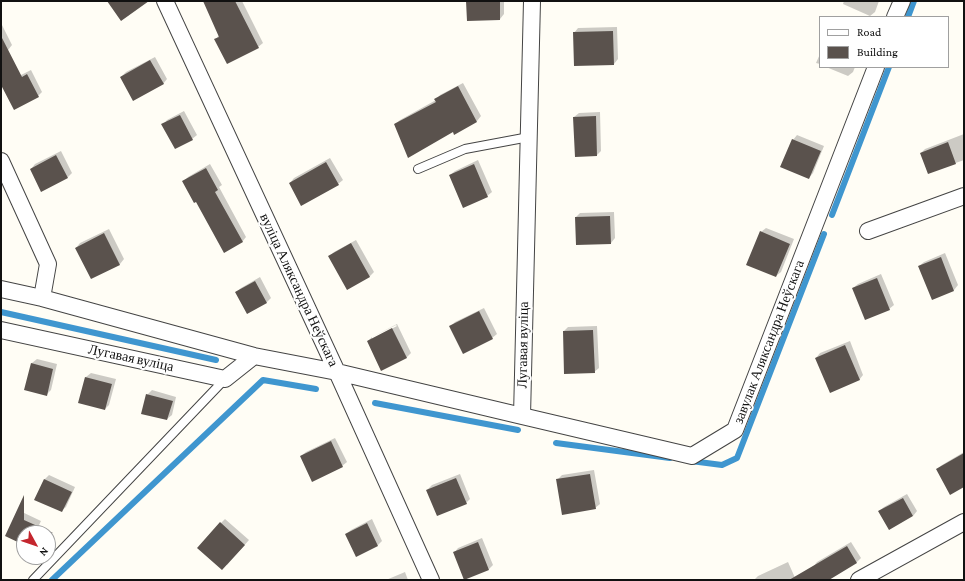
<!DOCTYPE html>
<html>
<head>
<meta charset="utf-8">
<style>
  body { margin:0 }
  #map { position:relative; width:965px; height:581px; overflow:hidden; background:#fffdf5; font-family:"Crimson Pro",serif }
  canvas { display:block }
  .frame { position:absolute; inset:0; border:2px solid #111; pointer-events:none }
  .legend { position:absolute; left:819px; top:16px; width:130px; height:52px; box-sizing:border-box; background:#fff; border:1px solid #a0a0a0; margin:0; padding:5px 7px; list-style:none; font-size:12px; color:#111 }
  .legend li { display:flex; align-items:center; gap:8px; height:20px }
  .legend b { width:20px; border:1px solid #a0a0a0 }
  .north { position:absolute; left:16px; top:525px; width:40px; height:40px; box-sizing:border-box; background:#fff; border:1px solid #a0a0a0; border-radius:50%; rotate:130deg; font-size:11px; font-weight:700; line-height:16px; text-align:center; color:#111 }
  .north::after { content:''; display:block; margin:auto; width:14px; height:18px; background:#c4262e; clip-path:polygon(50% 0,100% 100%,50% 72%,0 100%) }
</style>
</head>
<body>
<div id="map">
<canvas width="965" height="581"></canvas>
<div class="frame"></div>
<ul class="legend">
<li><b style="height:5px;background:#fff"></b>Road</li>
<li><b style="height:11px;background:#5a524d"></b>Building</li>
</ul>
<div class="north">N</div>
</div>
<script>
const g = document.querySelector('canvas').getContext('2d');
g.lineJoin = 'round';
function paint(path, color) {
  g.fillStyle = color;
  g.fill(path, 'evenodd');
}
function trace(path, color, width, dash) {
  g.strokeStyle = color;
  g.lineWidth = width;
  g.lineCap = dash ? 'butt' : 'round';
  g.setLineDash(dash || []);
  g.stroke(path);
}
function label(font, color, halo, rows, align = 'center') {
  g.font = font + ' "Crimson Pro",serif';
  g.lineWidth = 4;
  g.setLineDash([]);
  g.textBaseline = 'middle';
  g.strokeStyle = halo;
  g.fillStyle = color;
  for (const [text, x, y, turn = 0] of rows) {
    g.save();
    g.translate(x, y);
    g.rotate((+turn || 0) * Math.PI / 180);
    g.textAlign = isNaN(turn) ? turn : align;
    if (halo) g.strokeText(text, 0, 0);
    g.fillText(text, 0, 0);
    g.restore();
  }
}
const shadow = new Path2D(`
  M204,1h38l21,42 -5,4 -42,-8 3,-4z
  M467,1h37v13l-4,5z
  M844,1h35l-4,11 -5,4 -27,-12z
  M1,23l11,22 -4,5 -7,3z
  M617,27l1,32 -4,5 -40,-31 4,-5z
  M820,54v10l-4,-1z
  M155,57l12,22 -4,5 -42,-7 5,-5z
  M826,67h29l-2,5 -5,4z
  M31,70l11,22 -4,4 -31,-14z
  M463,83l18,33 -4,5 -23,12 -1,-2 -58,-7 5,-4 36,-20 4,-5z
  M184,111l13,24 -5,4 -16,9 -13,-23 4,-5z
  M600,112l1,39 -4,4 -21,1 -2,-39 5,-4z
  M964,134v26l-36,13 -7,-20 4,-4z
  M797,135l27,11 -11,27 -4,5 -16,-38z
  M61,151l11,22 -4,4 -37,-8 4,-5z
  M330,158l13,22 -5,4 -48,-1 4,-5z
  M478,160l14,32 -5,4 -37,-21 5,-4z
  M210,164l12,21 -3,2 27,50 -4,5 -45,-42 -13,-19 4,-4z
  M614,212l1,26 -4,5 -35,-26 4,-4z
  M766,228l28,11 -13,33 -5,4 -15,-44z
  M109,229l15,30 -4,5 -29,14 -15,-30 4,-5z
  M356,240l18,32 -5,5 -39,-21 4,-4z
  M945,253l13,32 -4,5 -21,8 -14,-32 5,-4z
  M881,274l13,31 -5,4 -36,-21 5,-4z
  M260,277l11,21 -4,4 -19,11 -12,-21 5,-4z
  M484,308l13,26 -5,4 -42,-11 5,-5z
  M397,324l14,29 -5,5 -38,-17 4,-4v2l25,-13 -1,-1 -24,12z
  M597,326l2,42 -5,4 -30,-41 4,-4z
  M850,341l13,34 -4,5 -43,-22 4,-5z
  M37,359l20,5 -6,26 -5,5 -20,-6 6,-26z
  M91,373l25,6 -7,26 -4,4 -25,-6 6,-26z
  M152,390l24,7 -4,18 -5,4 -20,-24z
  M335,438l12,24 -5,4 -41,-10 5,-4z
  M964,452v34l-27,-17 5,-4z
  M594,470l6,34 -5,4 -38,-28 5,-5z
  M460,474l10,25 -4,4 -39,-13 5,-5z
  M49,475l26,12 -9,20 -5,4 -26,-12 10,-20z
  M907,494l10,17 -4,5 -34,-5 5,-4z
  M20,511l21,10 -6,12h-11v11z
  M225,519l24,21 -22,25 -6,-42z
  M372,519l10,22 -4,4 -32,-11 5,-4z
  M482,538l11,27 -4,4 -35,-16 4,-5z
  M851,542l10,16 -4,4 -30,18h-6l-8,-13 4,-5z
  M788,562l8,18h-42l4,-4z
  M405,572l3,8h-22z`);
const stream = new Path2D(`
  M908,17l6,-16
  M832,215l57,-148
  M1,312l215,48
  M375,403l143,27
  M556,443l114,15
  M691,461l31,4 15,-7 87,-224
  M52,580l211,-200 53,9`);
const building = new Path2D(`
  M107,1h42l-28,20z
  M203,1h32l24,47 -32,16 -13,-25 5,-2z
  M466,1h34v19l-33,1z
  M613,31l1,34 -40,1 -1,-34z
  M1,36l21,41 5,-3 12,23 -25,13 -13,-25z
  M150,60l14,24 -31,17 -13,-24z
  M458,86l19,36 -23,13 -1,-3 -45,26 -14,-34 42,-22 -2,-3z
  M180,115l13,25 -18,9 -14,-25z
  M596,116l1,40 -22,1 -2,-40z
  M792,139l29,12 -12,28 -29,-12z
  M948,142l8,22 -28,10 -8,-21z
  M56,155l12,23 -27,14 -11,-23z
  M326,162l13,23 -38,21 -12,-23z
  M474,164l14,33 -25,11 -14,-33z
  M206,168l12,22 -3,2 28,50 -19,11 -28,-51 -2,1 -12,-22z
  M610,216l1,28 -35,1 -1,-28z
  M760,231l30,13 -14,33 -30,-12z
  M104,233l16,32 -29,14 -16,-31z
  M351,243l19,34 -23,13 -19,-34z
  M941,257l13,34 -22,9 -14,-34z
  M877,278l13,32 -25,10 -13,-32z
  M255,281l12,22 -20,11 -12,-22z
  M479,311l14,28 -30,15 -14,-28z
  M392,328l15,30 -26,13 -14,-30z
  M593,330l2,43 -31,1 -1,-43z
  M845,345l15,35 -30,13 -15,-35z
  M31,363l22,6 -6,27 -23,-6z
  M85,377l27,7 -7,26 -27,-7z
  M146,394l27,7 -6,19 -26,-6z
  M331,441l12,26 -31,15 -12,-26z
  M964,453v34l-14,8 -14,-26z
  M590,474l6,35 -34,6 -6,-36z
  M456,478l11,26 -30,12 -11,-26z
  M44,479l28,13 -10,20 -28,-12z
  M24,495v25l29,13h-29v12l-19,-9z
  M903,498l10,18 -24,14 -11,-19z
  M220,522l25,23 -23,25 -25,-22z
  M367,523l11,23 -22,11 -11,-23z
  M478,542l11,28 -25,10 -11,-28z
  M847,546l10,17 -28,17h-40z`);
const service = new Path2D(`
  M418,169l47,-20 64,-12
  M33,580l192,-201`);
const minor = new Path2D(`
  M165,1l172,371 94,208
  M895,17l7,-16
  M1,161l47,103 -6,34
  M868,231l96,-35
  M1,289l41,9 212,58 83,16 185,44 10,-415
  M1,330l224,49 29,-23
  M522,416l170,40 43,-26 141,-363
  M859,580l105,-58`);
const streetNames = [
  ["вуліца Аляксандра Неўскага",299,290,65],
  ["завулак Аляксандра Неўскага",769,342,-69],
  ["Лугавая вуліца",523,345,-89],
  ["Лугавая вуліца",131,358,12]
];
paint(shadow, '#0003');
trace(stream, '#3f96cf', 6);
paint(building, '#5a524d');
trace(service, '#444', 10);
trace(minor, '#444', 18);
trace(service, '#fff', 8);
trace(minor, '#fff', 16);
label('14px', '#111', '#fff', streetNames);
</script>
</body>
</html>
